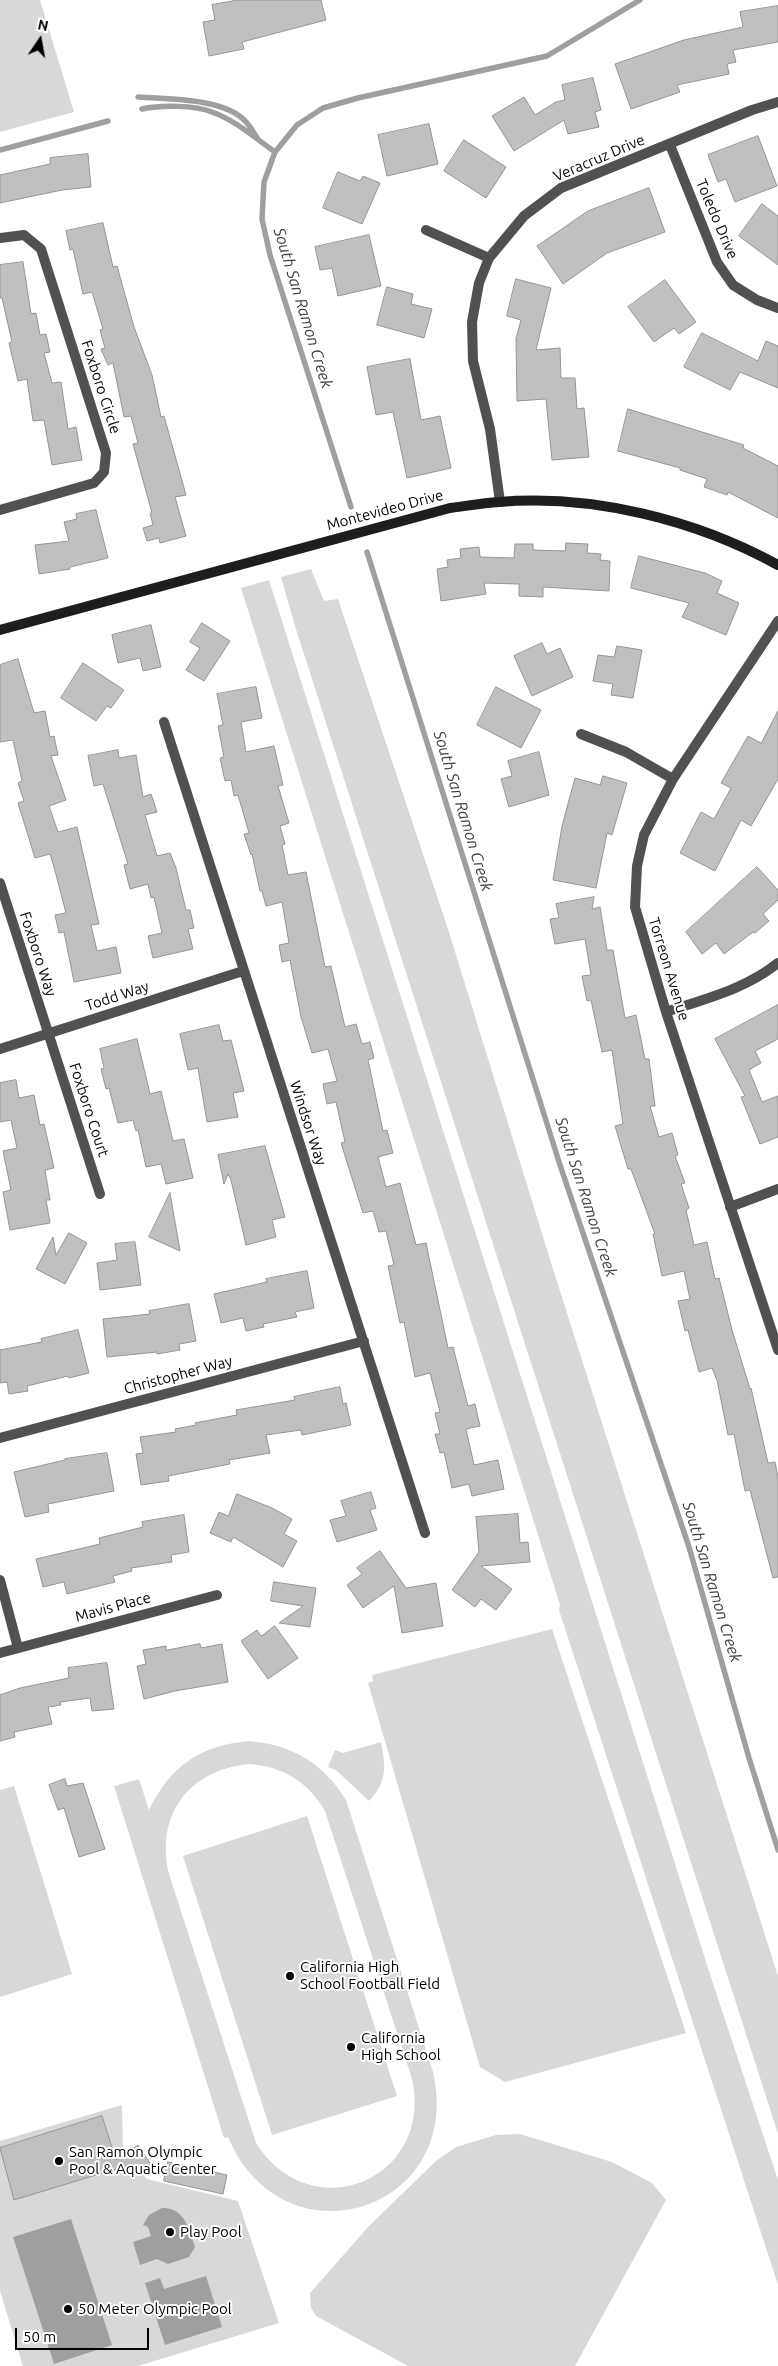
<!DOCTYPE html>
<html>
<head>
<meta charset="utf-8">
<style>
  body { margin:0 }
  #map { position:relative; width:778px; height:2366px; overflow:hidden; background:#fff; font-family:Ubuntu,sans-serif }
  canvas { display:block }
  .north { position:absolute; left:15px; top:15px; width:50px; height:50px; -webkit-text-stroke:4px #fff; paint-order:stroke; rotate:12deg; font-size:14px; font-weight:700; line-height:20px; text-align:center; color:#000 }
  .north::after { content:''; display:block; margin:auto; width:18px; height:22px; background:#000; clip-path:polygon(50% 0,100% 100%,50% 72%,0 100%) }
  .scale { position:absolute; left:15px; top:2328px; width:134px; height:22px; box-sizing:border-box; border:2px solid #000; border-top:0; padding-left:6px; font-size:15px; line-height:18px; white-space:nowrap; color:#000; -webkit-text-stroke:4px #fff; paint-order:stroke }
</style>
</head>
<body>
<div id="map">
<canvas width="778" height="2366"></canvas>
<div class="north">N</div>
<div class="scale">50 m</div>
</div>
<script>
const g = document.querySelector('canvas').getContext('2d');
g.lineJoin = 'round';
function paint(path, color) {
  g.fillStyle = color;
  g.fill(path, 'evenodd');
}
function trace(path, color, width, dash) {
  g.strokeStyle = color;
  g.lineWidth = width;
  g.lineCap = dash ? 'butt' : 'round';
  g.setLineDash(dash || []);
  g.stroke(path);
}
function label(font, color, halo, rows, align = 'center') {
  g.font = font + ' Ubuntu,sans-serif';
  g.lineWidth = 4;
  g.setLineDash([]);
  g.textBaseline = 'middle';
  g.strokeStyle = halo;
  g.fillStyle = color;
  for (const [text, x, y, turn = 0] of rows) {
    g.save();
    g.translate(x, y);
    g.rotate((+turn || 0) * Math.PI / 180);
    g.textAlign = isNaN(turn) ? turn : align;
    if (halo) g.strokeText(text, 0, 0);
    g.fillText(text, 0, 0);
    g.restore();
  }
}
const green = new Path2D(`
  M0,0h40l34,112 -74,20z
  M311,569l13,32 14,-2 110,330 105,340 225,707v158l-483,-1508 -14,-49z
  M269,580l438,1385 71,215v105l-219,-675 1,-5 -319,-1017z
  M552,1629l134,404 -181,49 -25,-15 -112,-384 5,-2 -1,-6z
  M250,1741c43,4 74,23 96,59l87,272c32,140 -150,196 -205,65l-4,1 -110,-352 25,-7 10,31c22,-45 52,-65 101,-69zM250,1764c34,3 58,18 75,47l87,268c22,101 -101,151 -156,64l-87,-269c-14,-60 21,-105 81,-110z
  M381,1742c5,26 6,40 -12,59l-33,-31 -8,-3 7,-17 8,3z
  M14,1786l58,188 -72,23v-207z
  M307,1816l90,280 -125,39 -89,-279z
  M122,2105l1,50 24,24 91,22 41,122 -141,43h-115l-23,-75v-150z
  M520,2134l92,28 40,21 14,17 -91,166h-167l-92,-50 -5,-8 -1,-15 59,-67 67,-65 20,-14 40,-12z`);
const water = new Path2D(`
  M162,2208c23,-1 27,22 33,39l-6,10 -21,7 -11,-5 -17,6 -7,-23 18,-6 -3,-9 -5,-2 6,-10z
  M71,2219l41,126 -58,19 -41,-127z
  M206,2276l16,51 -57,18 -20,-62 15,-5 4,11z`);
const stream = new Path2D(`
  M138,97c29,2 88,1 108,25 4,4 8,11 11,16
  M142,109c18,-4 53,-4 70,3 23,8 43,26 63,40
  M0,150l108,-29
  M351,507l-81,-252 -8,-36 2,-37 11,-30 22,-27 26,-17 35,-10 189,-42 93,-56
  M367,552l193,613 129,382 60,211 29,92`);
const building = new Path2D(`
  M238,0h83l5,20 -84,22 2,7 -35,7 -6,-34 12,-2 -3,-15z
  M778,6v36l-45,8 3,12 -9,2 2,10 -52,11 3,7 -49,17 -16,-45 69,-24 59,-13 -3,-15z
  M593,78l8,32 -6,2 4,15 -31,7 -4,-14 -50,31 -22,-35 32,-19 11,18 21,-13 9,-2 -3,-15z
  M429,124l9,40 -51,12 -9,-41z
  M758,136l19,50 -42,16 -9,-23 -8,3 -10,-27z
  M464,140l42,27 -20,31 -42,-27z
  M88,154l3,33 -29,3 -62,13v-28l50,-11v-6z
  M338,172l22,9 3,-5 17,7 -18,41 -39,-16z
  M649,188l16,44 -58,21 -44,31 -26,-38 51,-35z
  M762,204l16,12v49l-39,-29z
  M103,223l10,44 4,-1 17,61 18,48 9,42 3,-1 22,79 -11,2 11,39 -26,7 -1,-5 -12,3 -4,-13 10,-3 -3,-12h2l-19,-69 5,-1 -7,-27 -7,1 -11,-54 -5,2 -7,-16 4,-1 -5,-18 3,-1 -11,-37 -9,2 -10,-45 -3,1 -4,-19z
  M369,235l12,51 -43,10 -6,-28 -12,2 -5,-23z
  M23,262l8,52 5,-1 4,22 6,-1 4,18 -6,1 8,30 9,-1 7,47 8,-2 6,33 -30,5 -8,-45 -11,1 -6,-42 -9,2 -9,-38 3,-1 -10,-44h-2v-33z
  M516,279l35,9 -15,62 24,-2 1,30h14l2,31 7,-1 5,49 -37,3 -6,-61 -29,2 -1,-62 5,-19 -14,-4z
  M665,280l31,42 -17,12 -5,-6 -20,14 -26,-35z
  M387,287l26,7 -2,10 21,5 -8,29 -47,-13z
  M702,333l56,28 8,-20 12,5v42l-38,-16 -10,18 -46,-23z
  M410,359l11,61 19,-4 11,52 -44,10 -14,-66 -17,3 -9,-48z
  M628,409l116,36 -1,3 35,18v52l-50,-26 -1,3 -23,-8 3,-8 -27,-9v-2l-62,-17z
  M96,510l12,48 -38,9v2l-31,5 -4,-29 34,-4 -5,-19 13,-3 -1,-5z
  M566,543l22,1 -1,9 14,1 -1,6 10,1 -1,30 -66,-4v10l-24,-1v-12l-35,-1 2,11 -45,7 -4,-32 11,-2 -1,-7 14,-2 -1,-9 19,-2 1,10 34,1 1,-14h18v6l32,1z
  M639,556l66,17 17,8 -5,12 22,10 -13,32 -44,-18 7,-14 -58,-15z
  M202,623l28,18 -26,40 -18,-11 14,-22 -10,-6z
  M151,625l10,42 -18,4 -3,-13 -22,5 -6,-28z
  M542,643l5,11 13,-6 13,29 -41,19 -18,-40z
  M617,646l25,4 -9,48 -22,-3 2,-11 -20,-3 5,-26 16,2z
  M18,659l16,54 11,-2 5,26 4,-1 4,19 -7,1 15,44 -17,6 9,26 19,-5 22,97 -8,1 6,26 19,-4 5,26 -47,9 -10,-50 -5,1 -4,-18 11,-2 -12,-46 -4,-13 -15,4 -17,-55 6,-2 -6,-18 4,-2 -9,-41 -13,2v-77z
  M83,663l41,27 -13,18 -4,-2 -11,15 -35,-23z
  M256,687l6,31 -21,4 5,30 28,-6 9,39 -5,1 11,37 -9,3 5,18 -3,1 6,30 18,-3 19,95 6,-1 14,61 11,-3 6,20 8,-2 4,16 -6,2 15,71 4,-1 6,23 -15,4 8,30 14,-4 16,62 10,-2 22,105 5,-1 15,59 7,-2 5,22 -14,3 8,36 24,-5 6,29 -32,7 -3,-12 -17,4 -8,-36 -4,1 -5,-19h5l-5,-21 5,-1 -10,-39 -15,4 -11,-55 -4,1 -12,-57 6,-1 -8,-34 -7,1 -6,-21 -10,2 -22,-70 4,-1 -9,-40 -9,2 -4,-20 14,-3 -9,-32 -16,4 -11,-36 -11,-57 -8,2 -3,-17 10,-2 -7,-41 -16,4 -4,-15h-2l-8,-37 -1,1 -7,-21 5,-1 -11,-38 -4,1 -3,-16 -6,1 -5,-23 4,-1 -6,-31 5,-1 -6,-31z
  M496,687l45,23 -20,38 -44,-23z
  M778,711v68l-27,47 -10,-6 -26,51 -35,-18 21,-41 13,7 17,-31 -10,-5 27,-47 13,7z
  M118,750l1,8 17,-3 7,42 8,-3 6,18 -12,3 12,41 13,-3 6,15 10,42h4l4,18 -6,1 5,20 -40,9 -5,-22 14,-3 -8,-36 -3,1 -3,-14 -18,5 -6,-24 4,-1 -25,-80 -9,2 -6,-30z
  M539,752l10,43 -40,12 -8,-28 11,-3 -4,-15z
  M603,776l24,7 -15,52 -5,-2 -11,55 -43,-8 9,-54 13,-48 25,7z
  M757,867l21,23v10l-15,14 6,7 -14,12 -2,-1 -29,22 -8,-11 -14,11 -16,-22z
  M594,897l-2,12 8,-2 7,43h6l12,68 11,-3 9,44h4l6,47h-5l9,31 13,-4 6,22 -3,1 10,27 -4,1 8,24 -3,2 8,35 13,-3 8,37 4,-1 13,52 18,59 1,-1 17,75 7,-1 3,15v100l-5,1 -23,-88 -5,1 -11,-57 -6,1 -11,-55 -5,-12 -13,4 -11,-42 -3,1 -7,-30 12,-2 -6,-28 -22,5 -9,-42h2l-24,-65h-3l-13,-43 8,-2 -11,-74 -10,2 -11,-52 -4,1 -5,-25 9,-1 -6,-36 -30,5 -5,-25 9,-1 -3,-14z
  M778,1005v34l-23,12 6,12 -12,7 13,32 16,-6v41l-18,7 -19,-47 4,-1 -30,-57z
  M219,1025l4,16 8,-1 13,51 -11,2 5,24 -31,5 -9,-54 -10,2 -8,-36z
  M137,1039l13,55 11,-3 12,50 11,-2 9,39 -27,6 -5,-20 -15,3 -8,-37 -2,1 -3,-11 -15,3 -9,-35 -3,1 -5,-20 3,-1 -4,-19z
  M16,1080l3,18 15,-3 6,30 4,-1 10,44 -9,2 5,30h-4l4,23 -40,7 -7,-38 8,-2 -8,-39 14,-3 -6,-28 -11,2v-39z
  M265,1146l20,71 -13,3 4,17 -30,8 -15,-65 -3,-6 -4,10 -6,-29z
  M170,1193l10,58 -31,-14z
  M69,1233l18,10 -22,41 -29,-15 17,-32 3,18z
  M135,1242l6,43 -41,5 -3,-27 20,-3 -2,-16z
  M307,1271l7,37 -19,4 2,5 -34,7 1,3 -18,4 -3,-13 -22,5 -7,-29 53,-12 -1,-3z
  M189,1304l7,37 -17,3 1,6 -23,4v-2l-50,5 -4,-38 47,-5 -1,-3z
  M78,1330l11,43 -20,5 -1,-2 -41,10 1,5 -19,3 -2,-12 -7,1v-33l42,-8 -1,-3z
  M340,1387l3,17 3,-1 5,22 -49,10 -1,-5 -35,5 4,18 -41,7 1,4 -62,12 1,5 -28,4 -5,-31 7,-1 -3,-16 36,-5 -1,-3 21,-4 -1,-2 42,-8 -1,-5 59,-10 -1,-3z
  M107,1453l7,38 -66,13 1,8 -24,5 -11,-45 51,-12v-1z
  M371,1492l5,16 -6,2 7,20 -40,12 -7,-22 16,-4 -5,-15z
  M237,1494l35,14 20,11 -8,15 13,7 -14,26 -50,-30 -2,5 -21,-9 9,-21 9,4z
  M518,1514l2,29 8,-1 2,20 -49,4 31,23 -16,21 -15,-11 -6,8 -23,-17 27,-38 -3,-35z
  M184,1515l5,37 -18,3 1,7 -41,6 1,3 -19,5 2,6 -48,12 -3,-12 -21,5 -7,-28 64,-15 -1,-6 44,-11 -1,-5z
  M380,1551l26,37 30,-5 7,43 -41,7 -8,-47 -31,22 -16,-23 15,-11 -5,-6z
  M274,1582l42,6 -6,39 -31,-4 24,-17 -32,-5z
  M275,1626l23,32 -30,21 -27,-38 16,-11 4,6z
  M200,1644l1,4 21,-4 6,38 -53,9 -31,8 -7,-33 9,-2 -3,-14 23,-4v4z
  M107,1663l7,46 -22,2 -2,-13 -30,4 1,3 -13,2 4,17 -38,8 1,5 -15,4v-46l20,-7 49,-10 -1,-10z
  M65,1779l2,7 16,-3 22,66 -26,8 -15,-49 -6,2 -9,-25z
  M102,2116l14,44 22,-15 14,21 -13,9 -7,-11 -118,36 -14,-52z
  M168,2162l59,13 -4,19 -59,-13z`);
const street = new Path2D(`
  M670,145l47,117 16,23 24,15 21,8
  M426,230l63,28
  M0,238l24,-3 17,14 65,204 -2,19 -10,11 -94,27
  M500,502l-10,-73 -17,-68 -1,-39 7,-39 10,-25 35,-42 37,-28 191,-78 26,-8
  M778,621l-105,158 -29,56 -7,31 -2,41 31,105 112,338
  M164,722l261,811
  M581,734l45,18 47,27
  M0,883l100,311
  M666,1012c39,-13 80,-23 112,-49
  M0,1049l243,-78
  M730,1207l48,-18
  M0,1438l364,-97
  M0,1580l18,68
  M0,1653l217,-58`);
const secondary = new Path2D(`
  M0,630l450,-122c16,-2 33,-5 49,-6 94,-8 197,18 279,63`);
const markers = [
  [290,1976,5,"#000"],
  [351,2047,5,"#000"],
  [59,2161,5,"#000"],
  [170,2232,5,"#000"],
  [68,2309,5,"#000"]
];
const streetNames = [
  ["Veracruz Drive",599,158,-23],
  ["Toledo Drive",717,219,67],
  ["Foxboro Circle",101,387,72],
  ["Montevideo Drive",385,510,-15],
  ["Foxboro Way",38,954,72],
  ["Torreon Avenue",669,969,73],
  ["Todd Way",117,996,-18],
  ["Foxboro Court",89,1110,72],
  ["Windsor Way",308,1123,72],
  ["Christopher Way",178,1375,-15],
  ["Mavis Place",113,1607,-15]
];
const poiNames = [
  ["California High",300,1967],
  ["School Football Field",300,1984],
  ["California",361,2038],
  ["High School",361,2055],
  ["San Ramon Olympic",69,2152],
  ["Pool & Aquatic Center",69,2169],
  ["Play Pool",180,2232],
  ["50 Meter Olympic Pool",78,2309]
];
const waterNames = [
  ["South San Ramon Creek",303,308,73],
  ["South San Ramon Creek",463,811,73],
  ["South San Ramon Creek",586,1197,72],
  ["South San Ramon Creek",712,1582,73]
];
paint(green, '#d8d8d8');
paint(water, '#9f9f9f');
trace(stream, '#9f9f9f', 5.5);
paint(building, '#c0c0c0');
trace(building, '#959595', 1);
trace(street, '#515151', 10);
trace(secondary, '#1e1e1e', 10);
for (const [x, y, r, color] of markers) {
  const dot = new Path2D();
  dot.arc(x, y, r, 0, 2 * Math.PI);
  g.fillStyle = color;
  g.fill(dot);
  trace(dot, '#fff', 2);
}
label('15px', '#000', '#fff', streetNames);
label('15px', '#000', '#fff', poiNames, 'left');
label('italic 16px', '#404040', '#fff', waterNames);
</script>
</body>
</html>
